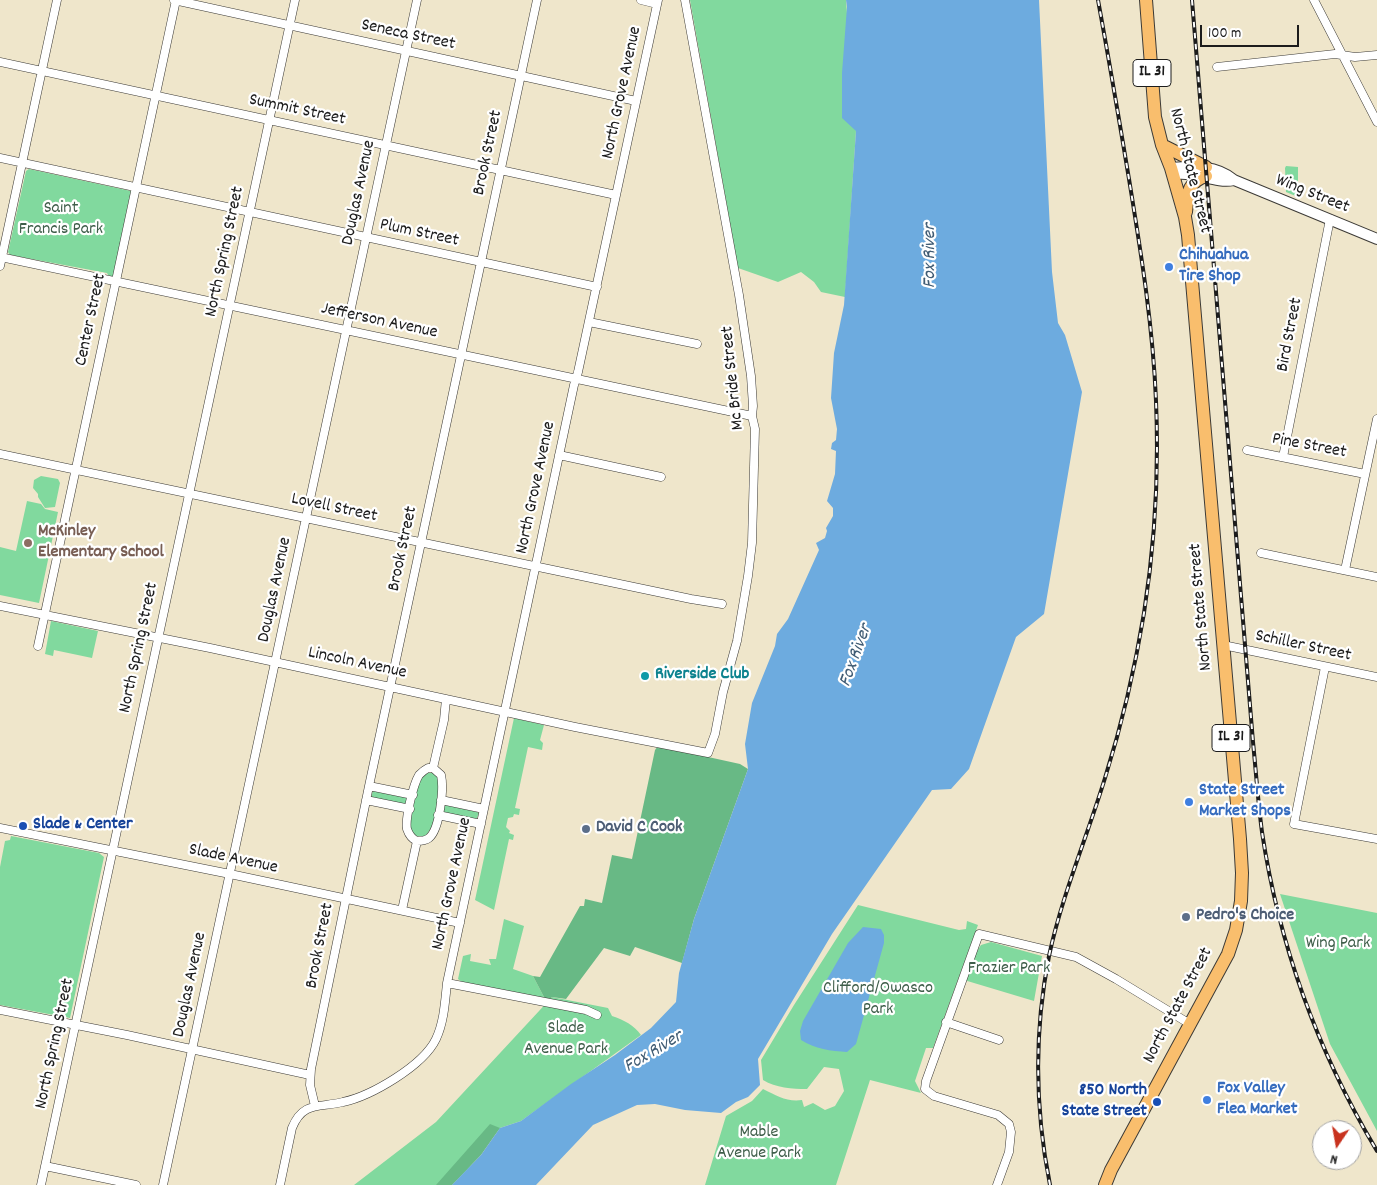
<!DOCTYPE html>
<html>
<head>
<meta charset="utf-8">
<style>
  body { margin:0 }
  #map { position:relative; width:1377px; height:1185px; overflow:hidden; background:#efe6cb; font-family:Dekko,sans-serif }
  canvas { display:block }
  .north { position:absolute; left:1312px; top:1120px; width:50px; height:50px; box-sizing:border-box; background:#fff; border:1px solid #a4a4a4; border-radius:50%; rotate:192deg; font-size:14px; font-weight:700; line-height:20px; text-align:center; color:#1c1c1c }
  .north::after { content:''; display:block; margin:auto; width:18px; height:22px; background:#c8321e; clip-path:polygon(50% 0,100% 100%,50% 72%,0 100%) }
  .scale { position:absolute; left:1200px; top:25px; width:99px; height:22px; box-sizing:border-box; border:2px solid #1c1c1c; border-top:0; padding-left:6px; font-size:15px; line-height:18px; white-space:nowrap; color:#1c1c1c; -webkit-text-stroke:4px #fff; paint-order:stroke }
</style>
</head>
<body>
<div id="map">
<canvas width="1377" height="1185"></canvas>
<div class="north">N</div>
<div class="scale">100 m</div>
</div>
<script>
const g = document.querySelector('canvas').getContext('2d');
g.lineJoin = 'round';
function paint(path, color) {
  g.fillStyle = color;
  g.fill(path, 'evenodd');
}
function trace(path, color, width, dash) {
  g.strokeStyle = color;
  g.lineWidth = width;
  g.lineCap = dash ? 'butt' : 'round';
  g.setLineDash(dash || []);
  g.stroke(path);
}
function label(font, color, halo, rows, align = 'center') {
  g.font = font + ' Dekko,sans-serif';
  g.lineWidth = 4.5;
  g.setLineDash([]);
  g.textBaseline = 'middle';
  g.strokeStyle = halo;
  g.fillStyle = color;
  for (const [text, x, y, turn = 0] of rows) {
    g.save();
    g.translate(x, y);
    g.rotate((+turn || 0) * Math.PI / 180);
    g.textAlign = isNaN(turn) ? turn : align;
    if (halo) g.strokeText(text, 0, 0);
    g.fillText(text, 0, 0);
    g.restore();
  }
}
const green = new Path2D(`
  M690,0h156l10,131 -11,166 -24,-5 -7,-10 -13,-10 -23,10 -40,-14z
  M1286,166l12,1v30l-12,-5 -1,-24z
  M29,169l102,22 -18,86 -5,-2 -1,-2 -97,-18 -2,-3 18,-81z
  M41,476l17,3 2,4 -5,24 -10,1 -7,-11v-3l-5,-6 1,-8z
  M27,501l14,3 4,5 13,3 -19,91 -39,-8v-48l16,4z
  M51,621l47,10 -6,27 -38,-8 -1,6 -8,-2z
  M514,718l30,7 -4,15 3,3 -1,7 -14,-3 -13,61 5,1 -1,6 -5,-1 -1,3 -5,1 -2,9 4,4 -1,2 5,2 -1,5 -4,-1 -15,71 -19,-10z
  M428,773h5l5,4c1,16 0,48 -13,59 -6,1 -11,1 -14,-5 -4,-7 6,-46 11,-53 2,-4 2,-3 6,-5z
  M373,790l34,7 1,5 -3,3 -34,-7z
  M446,805l31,7 2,1 -3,7 -32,-6v-8z
  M11,836l88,17 5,4 -34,161 -70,-13v-138l5,-26 5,-1z
  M1280,894l97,19v218l-47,-87z
  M858,905l101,25 7,-1 1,-8 11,4 -45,123h-7l-11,33 6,12 -51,-13 -34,105h-131l21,-69 26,-15 11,-12c14,7 24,13 39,11l2,7 9,-4 12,7 10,-4 9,-15 -5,-22 -15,-2 -17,22c-15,0 -31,-1 -44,-9l-2,-20 33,-55z
  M504,919l20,7 -11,43 20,7 12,23 -82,-16 -5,-4 5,-23 8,-2 -1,7 21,4 -2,-6h7z
  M991,942l51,14 -8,45 -70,-21 10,-30 3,1 4,-6z
  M552,997l56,11 4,8c12,4 22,9 29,19l-120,86 -21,7 -33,42 -15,15h-98l82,-63z`);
const forest = new Path2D(`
  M658,746l82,18 8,5 -54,150 -12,44 -47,-16 -5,9 -26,-8 -38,51 -14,-2 -3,3 -4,-1 -12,-23 7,1 40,-71h4l1,-7 17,4 10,-48 20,4 23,-109z
  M490,1124l10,4 -19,27 -29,30h-16z`);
const water = new Path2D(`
  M846,0h193l13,272 6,51 7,12 17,57 -38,222 -28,23 -47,132 -18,20 -19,1 -100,144 -74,125 2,26 -12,12 -12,5 -15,11 -36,-3 -30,-6 -18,1 -44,20 -57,60h-84l29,-30 19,-27 21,-7 50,-37 44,-29 36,-27 25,-26 3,-29 15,-54 54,-150 -3,-25 7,-41 23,-57 2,-12 11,-15 31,-69 -3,-7 9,-5 2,-7 -1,-3 7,-12v-8l-6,-7 8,-27 1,-23 -5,-2 1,-6 4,-3 1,-11 -6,-31 3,-45 10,-48 12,-174 -14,-13v-45l5,-66z
  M863,927l18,2 3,6v8l-28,101 -9,8c-16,-1 -32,-3 -46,-12l-1,-9 3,-10 45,-78z`);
const minor = new Path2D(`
  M174,0l462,101
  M641,0l16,4
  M1314,0l63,122
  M0,62l616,133
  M1217,67l118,-13 20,3 22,-2
  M0,158l597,129
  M0,257l752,159
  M0,266l57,-266
  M589,322l108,22
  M1247,450l118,24
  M0,454l691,145 31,5
  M559,455l102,22
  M1283,457l47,-238
  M1261,553l116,24
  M1345,570l32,-151
  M0,606l210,42 365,79 133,26 7,-19 8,-42 14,-51 11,-65 4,-33 3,-114 -3,-13 1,-10 -2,-30 -12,-81 -54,-295
  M1223,645l154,32
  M38,646l138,-646
  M1325,667l-31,157 83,15
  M428,768h5l8,7c3,13 -1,54 -12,63 -4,3 -8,3 -12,3 -5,-2 -8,-6 -10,-12 -2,-10 6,-44 12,-54 3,-3 5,-5 9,-7z
  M433,768l11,-48 2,-21
  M369,786l44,9
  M366,800l44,9
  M441,800l43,9
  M438,815l43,9
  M0,828l230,46 230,49
  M402,910l15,-69
  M447,983l139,27 11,5
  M0,1010l127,25 183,40
  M946,1022l53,18
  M315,1106l-5,-21 1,-16 58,-283 168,-786
  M45,1166l91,19
  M41,1185l254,-1185
  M163,1185l254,-1185
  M280,1185l12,-57c11,-27 27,-20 51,-26 28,-6 80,-36 93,-63 8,-17 9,-37 11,-56l127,-598 4,-13 80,-372
  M997,1185l12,-33 2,-20 -2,-8 -11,-9 -64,-19 -9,-7 1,-8 53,-147 97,23 40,22 74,45`);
const tertiary = new Path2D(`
  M1171,168c22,-2 46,-3 63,12l143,59
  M1176,174c20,-3 39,10 58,6`);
const primary = new Path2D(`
  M1162,145l44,22
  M1186,212c2,-18 1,-30 20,-36
  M1105,1185l6,-15 117,-216 8,-24 5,-29 1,-28 -2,-34 -52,-604 -3,-18 -14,-49 -9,-23 -7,-28 -9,-117`);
const rail = new Path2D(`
  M1192,0l61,742c3,30 5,60 9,90 17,113 57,222 115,319
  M1050,1185c-15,-75 -16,-153 -1,-229 13,-61 38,-119 56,-178 17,-54 30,-110 39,-165 11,-70 15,-141 12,-212 -3,-75 -15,-148 -27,-222 -10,-60 -20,-119 -31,-179`);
const markers = [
  [1169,267,5,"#3f7fe0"],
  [28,543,5,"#8d6e63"],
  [645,676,5,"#0f9aa8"],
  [1189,802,5,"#3f7fe0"],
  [23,826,5,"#1a4fb4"],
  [586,829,5,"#5c6f8a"],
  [1186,917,5,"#5c6f8a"],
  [1207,1100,5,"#3f7fe0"],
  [1157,1102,5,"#1a4fb4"]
];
const shields = [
  [1152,73,38],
  [1231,738,38]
];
const shieldNames = [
  ["IL 31",1152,73],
  ["IL 31",1231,738]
];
const streetNames = [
  ["Seneca Street",408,36,12],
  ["North Grove Avenue",623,93,-78],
  ["Summit Street",297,111,12],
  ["Brook Street",489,153,-78],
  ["North State Street",1189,171,76],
  ["Douglas Avenue",360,193,-78],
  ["Wing Street",1312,195,22],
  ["Plum Street",419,234,12],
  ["North Spring Street",226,252,-78],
  ["Center Street",92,320,-78],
  ["Jefferson Avenue",379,322,12],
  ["Bird Street",1291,335,-79],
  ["Mc Bride Street",734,378,-96],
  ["Pine Street",1309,447,11],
  ["North Grove Avenue",537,488,-78],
  ["Lovell Street",334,509,12],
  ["Brook Street",404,549,-78],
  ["Douglas Avenue",276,590,-78],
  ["North State Street",1202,607,-95],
  ["Schiller Street",1303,647,12],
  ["North Spring Street",140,648,-78],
  ["Lincoln Avenue",357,664,12],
  ["Slade Avenue",233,860,12],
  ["North Grove Avenue",453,884,-78],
  ["Brook Street",321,946,-79],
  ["Douglas Avenue",191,985,-78],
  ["North State Street",1179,1006,-62],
  ["North Spring Street",56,1044,-78]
];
const parkNames = [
  ["Saint",61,210],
  ["Francis Park",61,231],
  ["Wing Park",1338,945],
  ["Frazier Park",1009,970],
  ["Clifford/Owasco",878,990],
  ["Park",878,1011],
  ["Slade",566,1030],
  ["Avenue Park",566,1051],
  ["Mable",759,1134],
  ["Avenue Park",759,1155]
];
const shopNames = [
  ["Chihuahua",1179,257],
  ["Tire Shop",1179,278],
  ["State Street",1199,792],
  ["Market Shops",1199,813],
  ["Fox Valley",1217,1090],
  ["Flea Market",1217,1111]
];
const educationNames = [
  ["McKinley",38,533],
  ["Elementary School",38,554]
];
const cultureNames = [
  ["Riverside Club",655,676]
];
const transitNames = [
  ["Slade & Center",33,826],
  ["850 North",1147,1092,"right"],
  ["State Street",1147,1113,"right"]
];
const serviceNames = [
  ["David C Cook",596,829],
  ["Pedro's Choice",1196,917]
];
const waterNames = [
  ["Fox River",931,256,-90],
  ["Fox River",857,656,-70],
  ["Fox River",654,1053,-31]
];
paint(green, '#81d99e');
paint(forest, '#68b985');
paint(water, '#6dabdf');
trace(minor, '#3c3a36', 9);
trace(tertiary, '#3c3a36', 12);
trace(primary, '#3c3a36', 14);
trace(minor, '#fff', 8);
trace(tertiary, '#fff', 10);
trace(primary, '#f9be6d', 12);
trace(rail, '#1c1c1c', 4);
trace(rail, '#fff', 2, [5.5]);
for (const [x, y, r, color] of markers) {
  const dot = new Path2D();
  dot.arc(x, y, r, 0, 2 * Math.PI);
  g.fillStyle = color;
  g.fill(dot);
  trace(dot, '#fff', 2);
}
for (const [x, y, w] of shields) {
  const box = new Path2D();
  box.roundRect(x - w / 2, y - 13.5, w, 27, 4);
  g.fillStyle = '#fff';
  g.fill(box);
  trace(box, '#1c1c1c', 1);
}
label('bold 16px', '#1c1c1c', null, shieldNames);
label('18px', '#1c1c1c', '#fff', streetNames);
label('18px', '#3f5e4a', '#fff', parkNames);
label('bold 18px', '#366cbe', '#fff', shopNames, 'left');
label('bold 18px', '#785e54', '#fff', educationNames, 'left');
label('bold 18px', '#0d838f', '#fff', cultureNames, 'left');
label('bold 18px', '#164399', '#fff', transitNames, 'left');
label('bold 18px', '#4e5e75', '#fff', serviceNames, 'left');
label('italic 19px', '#405c74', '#fff', waterNames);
</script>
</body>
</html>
